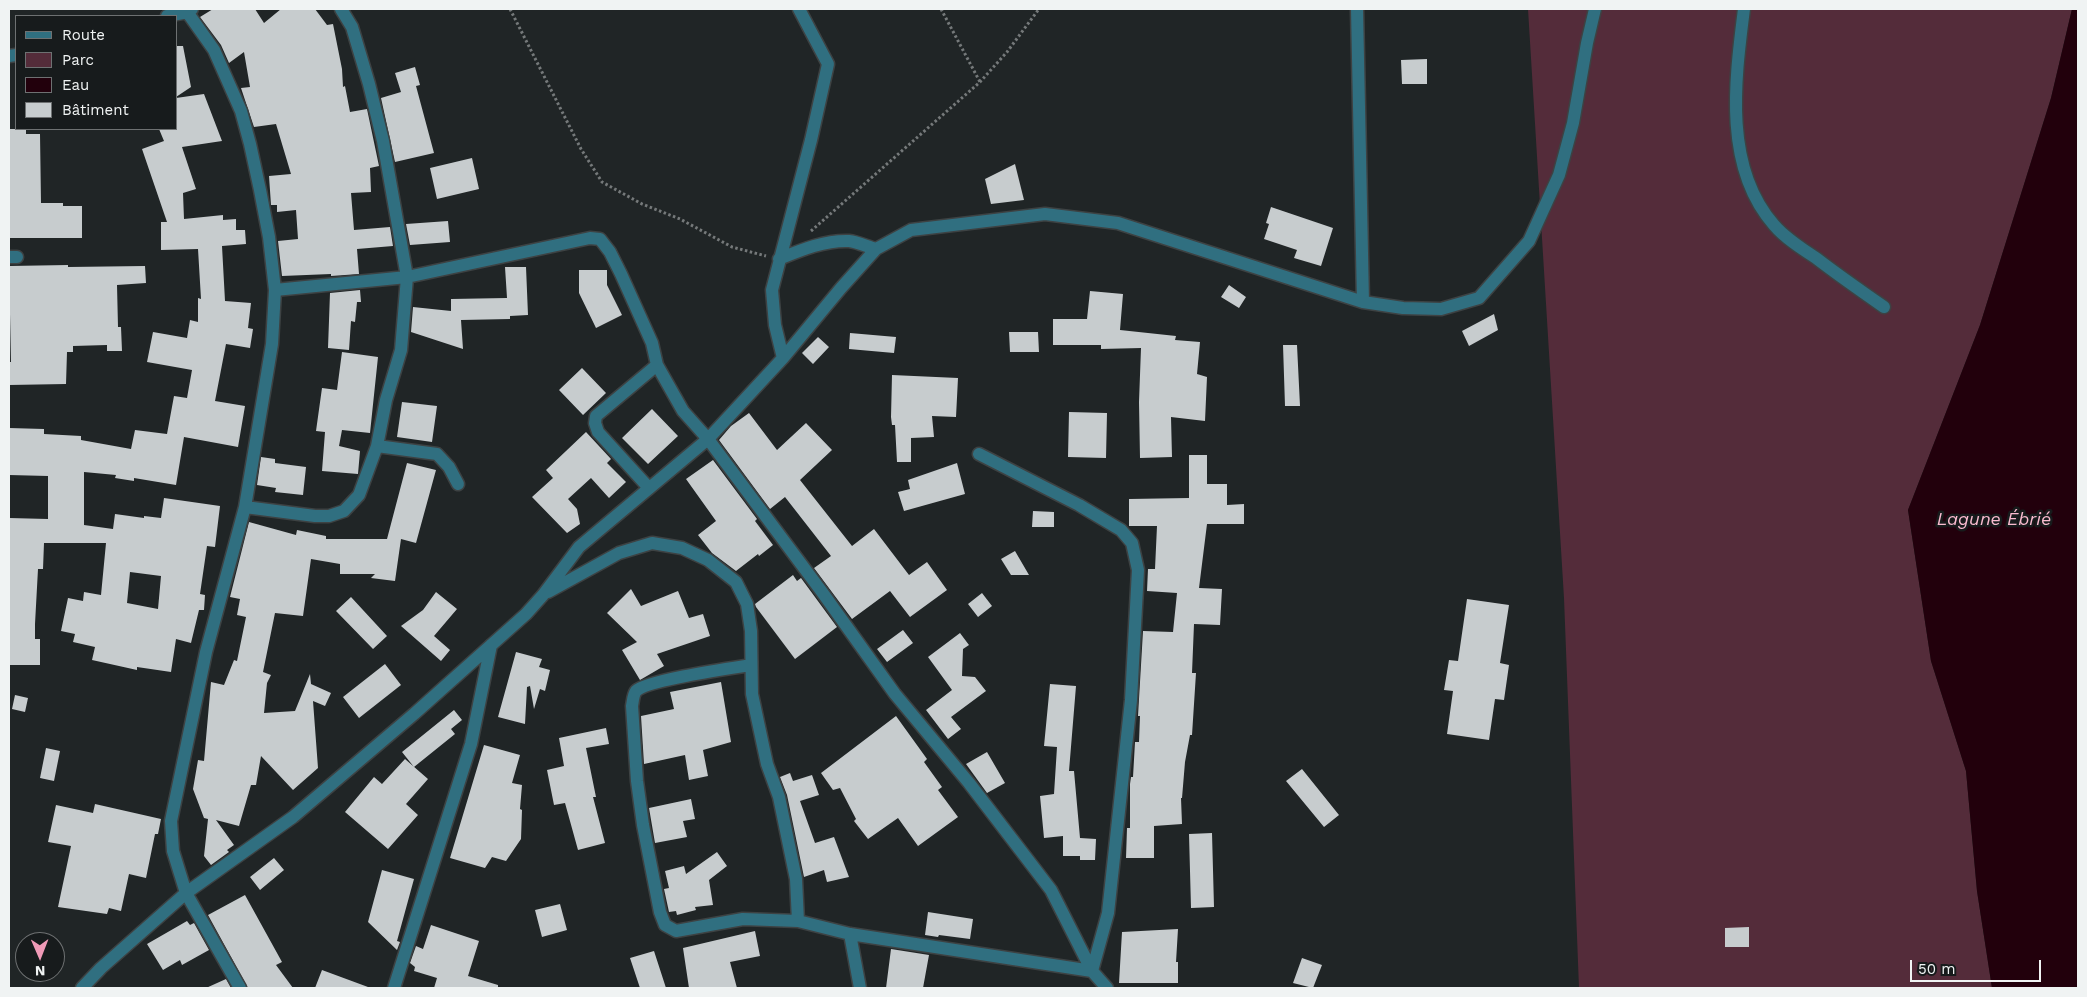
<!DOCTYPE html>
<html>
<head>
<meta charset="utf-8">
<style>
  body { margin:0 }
  #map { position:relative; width:2087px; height:997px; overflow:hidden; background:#202526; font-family:"Work Sans",sans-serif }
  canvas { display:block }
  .frame { position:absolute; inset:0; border:10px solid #f0f3f3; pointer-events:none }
  .legend { position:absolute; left:15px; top:15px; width:162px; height:115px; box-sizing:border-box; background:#171b1c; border:1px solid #6e7172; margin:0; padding:6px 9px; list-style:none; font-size:15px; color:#f0f3f3 }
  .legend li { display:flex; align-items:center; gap:10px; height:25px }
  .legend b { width:25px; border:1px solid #6e7172 }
  .north { position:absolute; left:15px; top:932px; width:50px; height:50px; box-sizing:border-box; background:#171b1c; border:1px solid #6e7172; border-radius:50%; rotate:179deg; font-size:14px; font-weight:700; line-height:20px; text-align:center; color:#f0f3f3 }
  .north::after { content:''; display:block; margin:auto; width:18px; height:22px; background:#f09ab7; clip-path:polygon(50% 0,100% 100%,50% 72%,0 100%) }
  .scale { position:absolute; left:1910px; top:960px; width:131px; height:22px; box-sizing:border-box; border:2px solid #f0f3f3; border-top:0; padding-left:6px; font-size:15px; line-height:18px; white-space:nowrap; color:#f0f3f3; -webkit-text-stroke:4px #171b1c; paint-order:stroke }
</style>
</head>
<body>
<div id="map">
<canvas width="2087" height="997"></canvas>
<div class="frame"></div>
<ul class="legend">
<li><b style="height:6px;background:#306f80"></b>Route</li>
<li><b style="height:14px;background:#542c3a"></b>Parc</li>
<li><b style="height:14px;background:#22000c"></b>Eau</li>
<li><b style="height:14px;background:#c7ccce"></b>Bâtiment</li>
</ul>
<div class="north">N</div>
<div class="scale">50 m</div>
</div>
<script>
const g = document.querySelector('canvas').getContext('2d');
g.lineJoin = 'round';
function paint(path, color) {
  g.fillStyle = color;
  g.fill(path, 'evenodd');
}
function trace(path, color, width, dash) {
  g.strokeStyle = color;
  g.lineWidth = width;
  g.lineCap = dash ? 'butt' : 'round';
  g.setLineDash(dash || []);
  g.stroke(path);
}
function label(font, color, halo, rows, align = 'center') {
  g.font = font + ' "Work Sans",sans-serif';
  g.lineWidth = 5;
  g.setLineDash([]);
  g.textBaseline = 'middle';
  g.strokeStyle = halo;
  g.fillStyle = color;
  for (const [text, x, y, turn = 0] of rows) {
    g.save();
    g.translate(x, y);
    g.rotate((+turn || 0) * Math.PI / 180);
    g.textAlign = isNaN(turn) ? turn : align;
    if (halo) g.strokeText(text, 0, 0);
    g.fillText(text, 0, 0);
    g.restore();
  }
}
const green = new Path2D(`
  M1528,9h544l-21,89 -71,227 -72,185 23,151 35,110 11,120 15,97h-413l-15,-390z`);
const water = new Path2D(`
  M2072,9h6v979h-86l-15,-97 -11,-120 -35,-110 -23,-151 72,-185 71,-227z`);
const building = new Path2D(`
  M213,9h42l9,14 17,-14h34l12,16 6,-1 9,45 1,18 2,-1 5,26 17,-3 12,57 -9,2 1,24 -20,1 3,37 36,-3 3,19 -36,3 2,25 -28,2v-2l-49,2 -4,-35 20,-2 -2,-29 -19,2v-7h-6l-2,-29 22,-2 -15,-50 -22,3 -13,-39 9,-1 -6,-35 -15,11 -8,-18 -21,-28z
  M176,46h7l8,41 -15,10z
  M1427,59v25h-25l-1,-24z
  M415,67l5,18 -4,1 18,67 -39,9 -14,-64 20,-6 -6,-19z
  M204,94l18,47 -40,6 14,42 -13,4 1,26 39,-4v5l13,-1v11h9l1,14 -24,2 3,55 26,2 -3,25 5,1 -3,19 -24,-4 -11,57 30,5 -7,41 -54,-10 -8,48 -42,-7v3l-19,-3 1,-3 -32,-3v53l29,4 2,-15 29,4v-2l17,2 3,-20 56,8 -5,41 -8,-1 -7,48 5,1 -1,15h-5l-8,33 -15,-4 -5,33 -34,-5v3l-45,-10 3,-13 -22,-5 2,-8 -14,-3 7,-33 15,3 1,-9 17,3 5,-52h-62l-1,26h-5l-3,55v15h5v26h-31v-147l39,1v-43l-39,-1v-47l35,1v5l37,2v4l50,9 4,-19 32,4 7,-38 13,2 5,-28 -45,-8 6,-30 34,6 3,-18 8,2v-24l3,1 -3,-50 -37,1v-28h6l-25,-73 22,-8 -5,-12h17v-31zM130,572l31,4 -3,33 -31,-6z
  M9,129h17v5h14l1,69h22v3h19v32h-73z
  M472,158l7,31 -42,10 -7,-31z
  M1015,164l9,36 -33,4 -6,-25z
  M1271,207l62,21 -12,38 -27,-8 3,-8 -33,-11 5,-15 -3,-1z
  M448,221l2,21 -40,3 -4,-21z
  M68,265v2l77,-1 1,17 -29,2 1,42h3l1,24h-15v-6l-34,1v6h-6l-1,32 -57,1v-23h2l-2,-96z
  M505,267h21l2,48 -18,1v3l-49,1 2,29 -52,-17 2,-25 38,4v-12l56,-1z
  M579,270h28v15l15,30 -26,13 -17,-35z
  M1229,285l17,12 -7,11 -18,-11z
  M360,290l1,12h-4l-2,20 -4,-1 -2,29 -21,-2 2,-55z
  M1090,291l33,3 -3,36 56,6 -1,4 25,2 -3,32 10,3 -2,44 -34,-4 1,40 -32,1 -1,-56 2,-54 -40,1v-4h-48v-26h34z
  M1494,314l4,16 -29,16 -7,-15z
  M1009,332h29l1,20h-29z
  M850,333l46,4 -2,16 -45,-4z
  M818,337l11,10 -16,17 -11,-11z
  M1283,345h14l3,61h-15z
  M342,352l36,5 -8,76 -28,-3 -3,16 21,5 -2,23 -36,-3 3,-39 -9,-1 6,-43 15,2z
  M582,368l24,25 -23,22 -24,-25z
  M892,375l66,3 -2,39 -24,-1 2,21 -23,1v24h-14l-2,-37h-3l-1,-8z
  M402,402l35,4 -5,36 -35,-5z
  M652,409l26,27 -30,28 -26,-26z
  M1069,412l38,1 -1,45 -38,-1z
  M749,413l28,37 29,-27 26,27 -32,30 52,66 22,-17 35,46 18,-13 20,28 -37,27 -20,-26 -38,28 -38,-51 17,-12 -46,-59 -15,12 -51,-69 12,-14z
  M586,432l25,27 -4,4 19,19 -17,16 -18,-20 -23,21 9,10 3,15 -13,9 -35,-36 21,-19 -7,-8z
  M1189,455h18v29h20v21l17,-1v20h-37l-8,64 23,1 -2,36 -26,-1 -2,49h4l-4,62h-2l-5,27 -3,36h-1l1,26 -28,2v32h-28l1,-30h3v-44l1,-7h2l2,-35h4l1,-26h-2l5,-85 30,1 4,-39 -30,-2 1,-22h7l2,-43h-28v-27l60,-1z
  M261,457l14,2v4l31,4 -3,28 -28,-3 1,-4 -19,-3z
  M713,460l44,59 -2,2 18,24 -14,11 -1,-2 -22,17 -24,-18 -14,-18 18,-14 -30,-42z
  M407,463l29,7 -20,73 -15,-4 -6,42 -24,-3 4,-4h-35v-10l-29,-5 -8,57 -28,-3 -12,59 8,3 -4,8 -3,30 31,-2 15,-37 1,10 20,9 -6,13 -12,-5 5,67 -25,22 -32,-34 -5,29h-5l-12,41 -23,-6 18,25 -7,5 2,2 -18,13 -7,-9 4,-37 -4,-1 -11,-29 5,-29 6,1 7,-79 13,3 10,-25 3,1 9,-44 -9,-2 3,-16 -10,-2 19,-75 47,13 1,-5 29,6v3h61z
  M957,463l8,31 -61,17 -6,-19 12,-3 -2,-9z
  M1033,511l21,1v15h-22z
  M1015,551l14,24h-18l-10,-16z
  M793,575l4,6 4,-3 36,49 -42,32 -39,-52 -1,-3z
  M631,589l10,17 37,-15 11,27 14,-4 7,22 -53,18 7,12 -24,14 -18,-30 15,-8 -30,-29z
  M436,592l21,17 -23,27 16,14 -9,11 -40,-35 22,-16z
  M982,593l10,13 -14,11 -10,-13z
  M351,597l36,39 -14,13 -37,-38z
  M1467,599l42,6 -9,58 9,2 -5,35 -9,-1 -6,41 -42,-6 6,-43 -9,-1 5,-30 9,1z
  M903,630l10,13 -26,19 -10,-13z
  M960,633l9,12 -6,4 -1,27 13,1 11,14 -35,26 10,12 -13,10 -22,-29 26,-20 -24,-33z
  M516,652l26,7 -3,8 11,3 -5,21 -5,-2 -6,20 -4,-23 -3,1 -2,37 -27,-7z
  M385,664l16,21 -42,33 -16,-21z
  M721,682l10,60 -28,8 5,26 -19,4 -4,-25 -41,9 -3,-48 33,-7 -4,-17z
  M1050,684l26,2 -7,85h5l6,67 16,1 -1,21h-15v-4h-17v-20l-19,2 -4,-42 14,-2 3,-47 -13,-1z
  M15,695l13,3 -3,14 -13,-3z
  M454,710l8,10 -11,9 4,5 -41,33 -12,-15z
  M896,716l31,43 -3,3 18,25 -4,3 20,27 -40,29 -20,-28 -30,21 -14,-18 2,-2 -16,-31 -7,2 -12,-17z
  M606,728l3,16 -23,4 10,49h-3l12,46 -27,7 -13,-47 -11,2 -7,-35 17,-4 -5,-28z
  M484,745l36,10 -8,28 10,2 -2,24 2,1 -1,29 -15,22 -14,-4 -7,11 -35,-10z
  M46,748l14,3 -6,30 -14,-3z
  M987,752l18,31 -18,10 -21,-29z
  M405,759l23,20 -22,25 12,11 -30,34 -43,-37 29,-35 8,7z
  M1302,769l37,46 -15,12 -38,-46z
  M790,773l3,8 19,-6 7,20 -19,6 15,42 19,-6 15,40 -22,5 -3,-12 -20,7 -17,-82 -7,-18z
  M691,799l4,20 -12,2 4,16 -32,6 -6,-35z
  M95,804l66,15 -3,15h-3l-9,44 -17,-4 -8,37 -12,-3 -2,6 -49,-7 13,-61 -23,-4 8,-37 37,8z
  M1212,833l2,74 -23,1 -2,-74z
  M717,852l10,14 -18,14 4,25 -18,2 1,3 -19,5 -1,-4 -7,1 -5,-23 5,-1 -4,-17 19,-5 2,8z
  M274,858l10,12 -24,20 -10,-13z
  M382,870l32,9 -17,62 3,1 -3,8 -29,-28z
  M245,895l37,67 -6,3 17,23h-45l-40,-73z
  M560,904l7,26 -25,7 -7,-27z
  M928,912l45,7 -3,20 -31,-4 -1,2 -13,-2z
  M187,921l3,4 4,-2 15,27 -27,15 -2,-5 -17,10 -16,-26z
  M431,925l48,16 -11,35 30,9v3h-64l3,-10 -23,-7 1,-4 -5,-4 6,-17 7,3z
  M1749,927v20h-24v-19z
  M1178,929l-2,33h2v21h-59l3,-51z
  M755,931l5,25 -30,6 7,26h-48l-6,-40z
  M891,949l38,6 -6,33h-37z
  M654,951l12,37h-26l-10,-30z
  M1302,958l20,7 -9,23 -20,-5z
  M322,970l46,17 -1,1h-52z
  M226,979l5,9h-25z`);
const path = new Path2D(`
  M510,9l71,140 21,33 40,22 38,15 52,28 34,9
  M941,9l39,73
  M811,231l169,-149 27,-30 32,-43`);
const street = new Path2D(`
  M185,9l29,41 27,61 9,33 10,46 9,47 6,53 -3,54 -27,163 -39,145 -35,169 2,30 13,42 54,95
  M1357,9l6,293
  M1744,9c-9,71 -21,158 30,216 11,13 28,24 42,33 22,17 45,33 68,49
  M167,16l21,-4 4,-3
  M9,56l7,-1
  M9,257h8
  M779,259c22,-9 46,-19 70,-18 9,1 19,6 27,8
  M275,290l132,-13 183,-39 10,1 10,13 11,22 31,69 5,22 26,46 25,28 114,153 73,102 74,89 82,107 41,81 15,17
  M783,358l-8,-33 -3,-35 39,-150 17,-76 -29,-55
  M377,446l60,8 12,13 9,17
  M979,454l100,51 42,25 11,13 6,27 -7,130 -23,213 -16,58
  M649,488l-51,-56 -3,-9 1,-7 61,-51
  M245,507l70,9h14l15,-5 15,-16 18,-49 9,-46 15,-50 6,-73 -24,-136 -14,-57 -17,-57 -11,-18
  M548,592l71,-39 33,-10 30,5 26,12 28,22 11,22 4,27 1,63 15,70 12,33 17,82 2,42
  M751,665c-19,3 -104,15 -115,26 -3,4 -3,10 -4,15l5,75 6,44 17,87 5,13 11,6 67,-12 55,2 52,13 242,37
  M850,934l10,54
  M82,988l19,-20 85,-75 107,-76 121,-103 112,-100 17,-19 36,-48 129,-108 75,-81 58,-70 35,-39 35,-19 134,-16 73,9 245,79 40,6 38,1 38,-11 50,-57 30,-66 14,-52 14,-80 8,-34
  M394,988l77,-244 20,-99`);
const waterNames = [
  ["Lagune Ébrié",1994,520]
];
paint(green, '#542c3a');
paint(water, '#22000c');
paint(building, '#c7ccce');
trace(street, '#3d4243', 15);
trace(path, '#75797a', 3, [2.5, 2.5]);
trace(street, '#306f80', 12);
label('italic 18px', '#f9bbcf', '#171b1c', waterNames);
</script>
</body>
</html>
